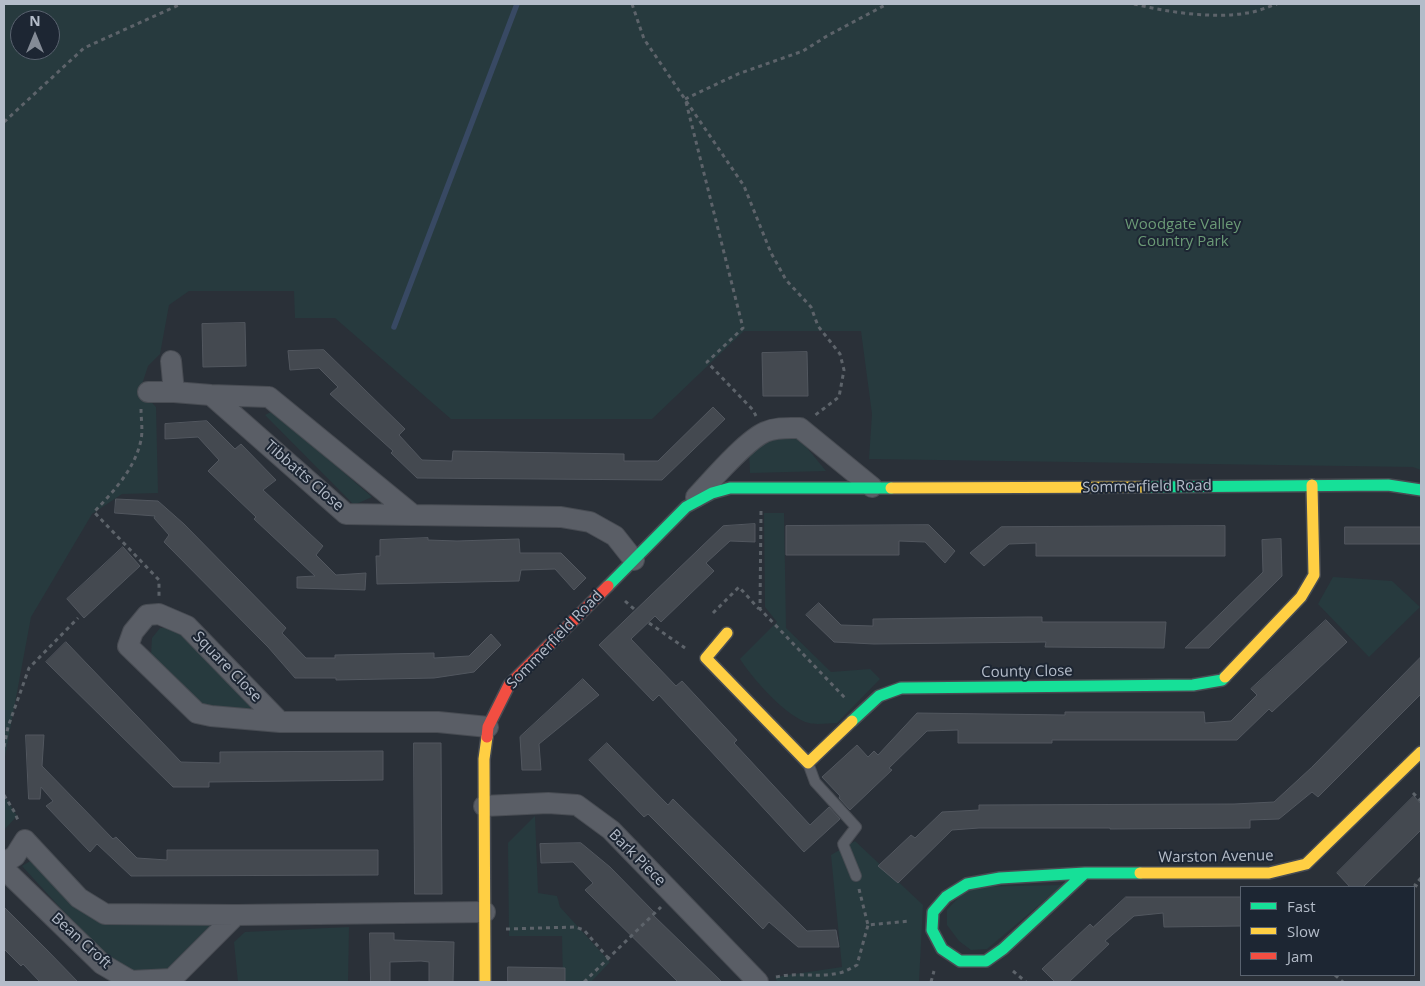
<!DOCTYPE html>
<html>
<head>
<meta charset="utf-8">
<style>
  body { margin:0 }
  #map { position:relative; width:1425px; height:986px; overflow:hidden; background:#2a3038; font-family:"Open Sans",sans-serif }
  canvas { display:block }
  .frame { position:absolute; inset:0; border:5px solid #b4bcc9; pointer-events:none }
  .legend { position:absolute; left:1240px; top:886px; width:175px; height:90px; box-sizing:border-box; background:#1d2633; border:1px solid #59626f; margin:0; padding:6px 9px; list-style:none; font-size:15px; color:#b4bcc9 }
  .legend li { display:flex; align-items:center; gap:10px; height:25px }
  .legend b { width:25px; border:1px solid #59626f }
  .north { position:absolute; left:10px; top:10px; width:50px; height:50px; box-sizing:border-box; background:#1d2633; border:1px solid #59626f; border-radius:50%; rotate:0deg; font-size:14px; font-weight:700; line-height:20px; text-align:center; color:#b4bcc9 }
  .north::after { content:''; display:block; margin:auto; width:18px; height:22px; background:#848b96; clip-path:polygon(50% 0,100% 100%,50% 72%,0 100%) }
</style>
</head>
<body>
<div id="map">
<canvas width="1425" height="986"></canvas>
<div class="frame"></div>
<ul class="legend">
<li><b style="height:6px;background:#16e098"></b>Fast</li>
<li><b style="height:6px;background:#ffcf43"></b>Slow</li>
<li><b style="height:6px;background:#f24e42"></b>Jam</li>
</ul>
<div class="north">N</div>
</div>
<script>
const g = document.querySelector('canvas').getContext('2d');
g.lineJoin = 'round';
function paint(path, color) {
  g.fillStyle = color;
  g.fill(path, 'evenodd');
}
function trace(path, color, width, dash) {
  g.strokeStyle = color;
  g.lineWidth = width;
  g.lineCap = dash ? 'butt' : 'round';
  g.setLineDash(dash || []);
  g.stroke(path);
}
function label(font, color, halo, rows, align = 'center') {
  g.font = font + ' "Open Sans",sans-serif';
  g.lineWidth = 4;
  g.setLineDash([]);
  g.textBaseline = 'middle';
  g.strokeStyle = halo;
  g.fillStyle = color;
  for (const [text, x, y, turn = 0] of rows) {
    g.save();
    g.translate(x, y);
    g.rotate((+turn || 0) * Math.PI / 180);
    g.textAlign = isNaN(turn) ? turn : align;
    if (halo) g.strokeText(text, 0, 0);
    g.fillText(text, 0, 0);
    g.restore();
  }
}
const green = new Path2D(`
  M4,4h1417v466l-8,-3 -544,-8 3,-45 -11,-83h-117l-92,88h-201l-116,-101h-40l-1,-27h-105l-20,14 -9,49 -12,12 -8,24 16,17 2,86 -36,1 -30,20 -61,103 -27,145zM20,20h30v30h-30z
  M273,411l99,86 -18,8 -89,-90z
  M772,435l27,3 27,33 -76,2 -1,-25z
  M764,513h20l2,115 45,44 39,-3 10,10 -43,44c-9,0 -20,2 -28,0 -22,-5 -57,-45 -69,-64l37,-37 -12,-15z
  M1333,577l59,4 28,26 -51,50 -51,-53z
  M160,628h13l17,11 64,64 -6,7h-45l-52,-55 1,-17z
  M4,795l13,21 -13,14z
  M535,816l3,77 19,3 3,11 50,55 -19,20h-28l-1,-46h-53l-1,-93z
  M855,841l68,64 -4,77h-142l-2,-5 67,-10 -11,-112z
  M32,860l44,40 145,22 -54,50 -33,5 -24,-15 -88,-96z
  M1063,885l-76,64 -16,1 -12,-9 -12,-16v-15l21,-23z
  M349,927l-1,55h-110l-4,-40 11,-10z`);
const stream = new Path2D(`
  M394,327l123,-323`);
const building = new Path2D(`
  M245,323l1,43 -43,1 -1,-43z
  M324,350l81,79 -6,6 23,25 30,1 1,-10 171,3v7h34l55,-54 12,12 -63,61 -245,-2 -26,-25 2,-2 -63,-57 8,-7 -19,-19 -29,2 -2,-19z
  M807,352l1,44h-45l-1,-43z
  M207,421l28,28 6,-5 35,36 -13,10 60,56 -7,9 20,20 30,-2 -1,17 -68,-2v-11l18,-1 -61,-57 2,-2 -48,-46 11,-11 -21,-23 -33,2v-15z
  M116,499l42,2 26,23 102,104 -4,5 24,25h29v-3l99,-2v5l35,-2 22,-22 10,11 -27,27 -40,6 -98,2v-2h-41l-27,-31 -104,-105 5,-7 -15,-17 1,-2 -40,-3z
  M755,524v18l-25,-1 -24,22 8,8 -53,51 -6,-6 -24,23 45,47 6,-5 55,59 -3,3 76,82 19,-18 11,12 -36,33 -145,-157 -6,6 -54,-56 124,-119z
  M929,525l26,26 -10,12 -20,-21 -26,-1v14h-113v-29z
  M1225,526v30h-189v-13l-27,1 -25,22 -14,-13 31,-26z
  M1345,527h76v17h-76z
  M428,538v2l29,1 62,-2 1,14h41l25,25 -12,12 -19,-21 -34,1 -2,11 -142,3 -1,-28h4v-16z
  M1281,539l1,37 -73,72h-24l78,-76 -1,-32z
  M123,547l17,19 -56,52 -17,-19z
  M819,603l22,22 32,1v-7l154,-2h15v5h124l-2,26 -119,-1 1,-5 -172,2 -40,-2 -28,-27z
  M1326,620l21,22 -75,70 -3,-3 -32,31h-185v3h-94v-13l-31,1 -38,37 3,2 -42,40 -11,-12 1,-2 -18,-19 35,-32 11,12 6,-6 4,4 39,-42 148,2v-3h139l1,11 26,-2 26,-26 -6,-6z
  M66,642l115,120 39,1v-11l163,-1v29l-174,2v5h-36l-127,-125z
  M1421,657v37l-103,103 -6,-5 -33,27 -29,1v8l-140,1v-1h-131l-27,2 -54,53 -20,-17 33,-31 4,3 27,-26 37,-2v-5l255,-1 40,-2 37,-34z
  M583,679l16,16 -60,49 2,26h-19l-2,-33z
  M26,735h18l-2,31 71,73 3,-2 21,21 30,2v-10h211v25l-247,1 -34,-32 -7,8 -44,-46 7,-5 -12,-14 -1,12h-11z
  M414,743h27l1,151h-27z
  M607,743l61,62 5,-6 134,132 29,-1 3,17h-41l-29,-25 -6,7 -115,-115 -4,3 -55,-57z
  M1414,796l7,8v26l-58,57h-13l-13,-14z
  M581,843l29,24 44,45 -2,2 70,68h-44l-93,-92 8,-7 -20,-21 -32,1 -1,-19z
  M1126,897h115v29l-77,1 -1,-14 -29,3 -29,25 4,3 -40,38h-14l-13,-13 48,-45 3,3z
  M4,907l43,43 31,32h-38l-17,-18 -2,2 -17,-17z
  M370,933h24v7l60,2 -1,40h-24v-20l-8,-1 -31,1v20h-19z
  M508,967l57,1v14h-57z`);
const path = new Path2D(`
  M632,4l12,35 100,147 27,67 15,27 25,27 7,19 22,28 4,16 -5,27 -25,19
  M1134,4c33,8 79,15 113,9 10,-1 20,-6 30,-9
  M685,99l53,-25 65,-23 24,-15 60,-32
  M686,102l57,226 -36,34 46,48 3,6
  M4,122l80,-74 97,-44
  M141,409c0,10 2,21 0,31 -6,29 -28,52 -47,72l65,68v16
  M761,511l-1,98 85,89
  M625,601l9,8
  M713,613l26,-26 20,22
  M649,623l36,25
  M4,747l4,-20 21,-59 49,-50
  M1413,793l8,8
  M4,795l11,18 4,10
  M1421,878l-6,7 6,4
  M859,889l9,36 42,-4
  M506,929l69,-2 9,3 25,29
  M1013,971l13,11
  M1335,975l8,7
  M776,977c21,-5 42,1 63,-4 6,-1 12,-5 18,-8l11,-40
  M584,982l77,-75
  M931,982l3,-11`);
const lane = new Path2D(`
  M808,763l7,19 41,45 -13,17 13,32`);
const street = new Path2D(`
  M171,361l3,31
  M148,392h26l37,3 58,2 144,118 148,2 29,5 25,14 19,24
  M211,395l135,119 67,1
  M696,497c16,-17 49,-56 69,-65 11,-5 23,-4 35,-4l72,59
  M280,722l-69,-6 -14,-3 -69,-67 5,-14 14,-17 12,-1 28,12 93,96h158l50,5
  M484,806l64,-3 29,2 34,25 147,152
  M4,863l11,-7 10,-16 54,58 26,16 131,1 249,-3
  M4,869l98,95 29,17 41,-2 64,-64`);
const fast = new Path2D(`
  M1148,487l240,-2 33,5
  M608,586l78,-79 26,-14 18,-5h161
  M852,721l27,-25 22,-8 292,-3 29,-5 3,-3
  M1085,873l-82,76 -17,12h-26l-18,-12 -10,-19 1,-18 13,-15 21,-13 33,-6 85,-5h55`);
const slow = new Path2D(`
  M891,488l257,-1
  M727,633l-21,25 102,105 44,-42
  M1225,677l76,-80 13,-22 -2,-90
  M1140,873h129l37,-9 115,-112
  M485,982l-1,-223 3,-22`);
const jam = new Path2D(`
  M487,737l1,-10 21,-42 99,-99`);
const parkNames = [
  ["Woodgate Valley",1183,225],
  ["Country Park",1183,242]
];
const streetNames = [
  ["Tibbatts Close",304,476,41],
  ["Sommerfield Road",1147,487,-1],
  ["Sommerfield Road",555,640,-46],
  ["Square Close",227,667,46],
  ["County Close",1027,672,-1],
  ["Warston Avenue",1216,857,-1],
  ["Bark Piece",637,858,45],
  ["Bean Croft",81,941,42]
];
paint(green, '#273a3e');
trace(stream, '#384963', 5.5);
paint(building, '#444950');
trace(building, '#52575f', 1);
trace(lane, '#484c53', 12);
trace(street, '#484c53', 22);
trace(fast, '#484c53', 14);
trace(slow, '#484c53', 14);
trace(jam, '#484c53', 14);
trace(path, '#5d636a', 3, [4, 4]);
trace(lane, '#5a5e66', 10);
trace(street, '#5a5e66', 20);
trace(fast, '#16e098', 11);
trace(slow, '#ffcf43', 11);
trace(jam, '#f24e42', 11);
label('15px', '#6b9a76', '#1d2633', parkNames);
label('15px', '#b4bcc9', '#1d2633', streetNames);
</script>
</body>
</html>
